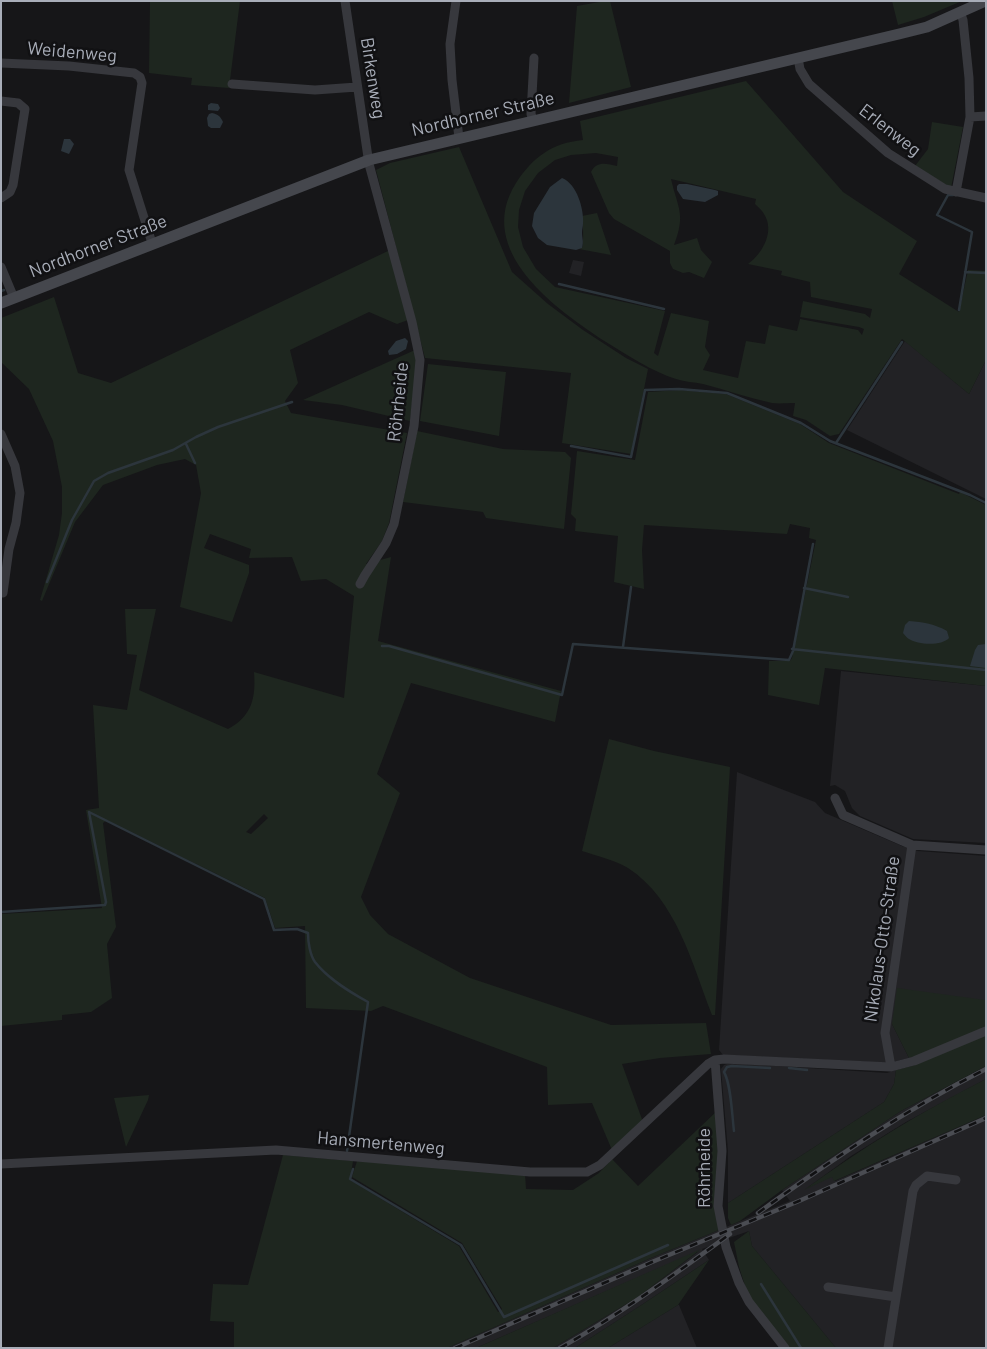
<!DOCTYPE html>
<html>
<head>
<meta charset="utf-8">
<style>
  body { margin:0 }
  #map { position:relative; width:987px; height:1349px; overflow:hidden; background:#161618; font-family:Barlow,sans-serif }
  canvas { display:block }
  .frame { position:absolute; inset:0; border:2px solid #a8adb8; pointer-events:none }
</style>
</head>
<body>
<div id="map">
<canvas width="987" height="1349"></canvas>
<div class="frame"></div>
</div>
<script>
const g = document.querySelector('canvas').getContext('2d');
g.lineJoin = 'round';
function paint(path, color) {
  g.fillStyle = color;
  g.fill(path, 'evenodd');
}
function trace(path, color, width, dash) {
  g.strokeStyle = color;
  g.lineWidth = width;
  g.lineCap = dash ? 'butt' : 'round';
  g.setLineDash(dash || []);
  g.stroke(path);
}
function label(font, color, halo, rows, align = 'center') {
  g.font = font + ' Barlow,sans-serif';
  g.lineWidth = 5;
  g.setLineDash([]);
  g.textBaseline = 'middle';
  g.strokeStyle = halo;
  g.fillStyle = color;
  for (const [text, x, y, turn = 0] of rows) {
    g.save();
    g.translate(x, y);
    g.rotate((+turn || 0) * Math.PI / 180);
    g.textAlign = isNaN(turn) ? turn : align;
    if (halo) g.strokeText(text, 0, 0);
    g.fillText(text, 0, 0);
    g.restore();
  }
}
const built = new Path2D(`
  M573,260l11,2 -3,14 -12,-3z
  M905,341l64,53 17,-34v139l-139,-69z
  M841,671l145,15v157l-73,-4 -53,-23 -8,-8 -7,-17 -10,-6 -5,1z
  M737,772l78,30 10,11 77,33 16,5 68,5 -1,145 -93,23 17,34 -20,5 -166,-8 -4,-5z
  M730,1063l157,10 9,-3 -2,14 -10,18 -156,101v-52l-7,-82 3,-4z
  M986,1066v13l-80,43 -55,34 -44,32 25,-12 3,5 151,-66v233h-150l-84,-102 -3,-15 -20,7 -3,-11 64,-26 -8,-11 119,-79z
  M719,1230l2,12 -19,7 7,11 -66,44 -68,44h-22l85,-51 61,-46 -223,97h-29l204,-90z
  M679,1305l18,43h-89l70,-43z`);
const green = new Path2D(`
  M150,1h90l-11,87 -38,-3 1,-7 -43,-5z
  M605,1h5l21,86 -62,16 8,-97z
  M892,1h70l-38,16 -26,8z
  M746,81l97,111 74,49 -18,33 60,38 9,-42 18,1v89l-17,34 -67,-55 -63,95 -9,2 -24,-16 -13,-4 2,-13c-7,0 -16,1 -23,0 -23,-5 -46,-13 -69,-19 -9,-2 -18,-2 -27,-5 -23,-7 -49,-24 -70,-37 -49,-32 -133,-91 -90,-159 17,-26 36,-40 67,-43l-3,-19zM596,153l22,4 -1,9c-10,-2 -20,-6 -26,6l18,41 5,6 56,32v12l3,6 10,4 6,-1 15,6 8,-16 -11,-12 -4,-12 -23,7c12,-31 4,-36 -3,-66l85,20 -1,5c3,3 7,6 9,10 11,17 -1,39 -16,50l34,7 -1,4 29,7 1,15 61,12 -2,9 -5,-4 -62,-13 -3,16 59,10 5,2 -2,6 -4,-5 -58,-11 -3,12 -28,-6 -4,19 -19,-3 -8,37 -35,-8 7,-15 -5,-8 4,-26 -38,-8 -13,43 -4,-3 11,-42 -110,-24 -19,-18 -13,-22 -5,-20 1,-17 6,-19 13,-18 17,-13 16,-5z
  M932,122l31,5 -12,61 -36,-22 13,-17z
  M459,147l53,125 36,32 35,26 43,28 22,11 -17,85 -69,-11 9,-70 -146,-15 -49,-188 14,-7z
  M597,213l14,42 -32,-6 3,-1c2,-6 1,-25 0,-32z
  M390,250l18,70 -11,4 -28,-12 -79,38 8,33 -13,18 6,12 116,20 -18,90 -7,18 -16,23 25,-7 -13,84 183,50 -6,31 -144,-39 -34,91 23,19 -39,104 9,18 18,19 82,44 141,47 95,-2 5,31 -51,4 -38,6 21,58 -31,28 -20,-47 -44,2 -1,-38 -164,-61 -12,5 -65,-3 -1,-82 -30,2 -10,-30 -158,-78 -4,3 13,104 -9,17 5,54 -21,14 -29,3v5l-61,6v-112l101,-6 -16,-98 13,-2 -6,-103 34,5 10,-55 -10,-1 -2,-45h31l-17,81 89,39c24,-13 28,-31 26,-57l90,26 10,-102 -28,-17 -25,2 -9,-24 -43,1 2,-9 -41,-15 -6,14 45,17v8l-17,49 -52,-15 21,-114 -5,-28 -11,-6 -28,6 -54,20 -28,37 -33,79 -2,-1 19,-65 3,-22v-26l-9,-46 -24,-52 -28,-27v-44l53,-21 24,76 33,10zM264,814l4,4 -17,16 -5,-2z
  M415,350l2,11 -7,60 -68,-16 -39,-5z
  M428,364l78,8 -7,64 -79,-15z
  M680,390l46,4 74,30 29,19 130,51 1,-2 26,13v181l-161,-18 -6,37 -51,-10 1,-34h21l2,-3 24,-118 -7,-2 1,-10 -20,-4 -3,10 -143,-9 -2,25 2,39 -30,-7 4,-46 -43,-5 1,-12 -5,-5 6,-63 58,9 13,-68z
  M417,431l86,18 62,3 6,6 -7,71 -78,-11 -3,-6 -80,-10z
  M609,739l45,12 76,16 -15,248h-3c-20,-51 -35,-115 -84,-147 -13,-8 -31,-12 -46,-17z
  M897,988l88,12 1,-4v33l-56,23 -21,6 -17,-34z
  M986,1035v31l-85,45 -119,79 -42,31 -9,4 -3,-7v-15l156,-101 10,-18 2,-14 16,-4z
  M986,1079v36l-152,66 -2,-4 -28,13c58,-42 118,-79 182,-111z
  M149,1095l-1,5 -22,47 -12,-49z
  M717,1111l2,38v81l-68,28 -204,90h-213v-26l-24,-1 3,-37 35,1 35,-130 70,6 -3,19 109,66 39,66 4,-3 -40,-66 -110,-66 5,-16 168,13 1,15 47,1 26,-17 13,-14 26,27z
  M749,1231l3,15 84,102h-46l-41,-50 -10,-31 -5,-25z
  M701,1249l-63,48 -85,51h-77z
  M709,1260l-31,45 -70,43h-33l68,-44z`);
const water = new Path2D(`
  M211,103l7,1 2,4 -2,3 -10,-1v-5z
  M212,113c6,1 9,4 11,9l-3,6h-9l-3,-2 -1,-8 2,-4z
  M64,139h6l4,5 -5,10 -8,-3z
  M562,178c15,6 22,31 21,46 0,3 -1,5 -1,8 0,7 2,9 0,16l-6,2 -29,-5 -9,-7 -6,-12 2,-13 16,-26z
  M679,184h8l28,6 3,1v4l-13,7 -22,-3 -6,-9v-4z
  M405,338l3,3 -2,8 -9,5 -8,1 -1,-4 8,-10z
  M909,621c14,1 26,3 38,10l2,7c-7,8 -31,7 -40,1 -2,-1 -4,-4 -6,-6l2,-8z
  M986,644v24l-16,-2 5,-16 3,-5z`);
const stream = new Path2D(`
  M953,195h-5l-11,20 35,17 -13,78
  M965,272l21,1
  M559,284l105,25
  M1,291l3,-1
  M836,443l66,-101
  M186,444l9,19
  M571,446l60,11 14,-67 34,-1 48,4 74,30 29,18 140,54 16,8
  M47,582l25,-62 22,-39 14,-8 65,-23 23,-13 22,-10 74,-25
  M804,588l44,9
  M382,646h7l173,49 11,-51 216,16 4,-9 20,-107
  M623,647l8,-60
  M792,649l194,21
  M89,812l175,87 10,31 23,-1 11,4c0,9 2,22 7,29 13,17 35,30 53,40l-21,149
  M1,912l104,-7 1,-3 -17,-90
  M789,1068l18,2
  M734,1131c-2,-16 -3,-47 -10,-59l3,-5 5,-1 38,2
  M353,1169l-3,10 111,66 43,72 164,-72
  M761,1284l40,64`);
const street = new Path2D(`
  M345,1l24,163 43,158 8,38 -6,66 -20,98 -8,19 -21,32 -5,9
  M456,1l-6,43 2,36 7,58
  M798,58l2,11 9,15 79,69 57,36 41,9
  M1,63l68,3 65,7 6,4 2,6 -13,87 23,73
  M232,84l83,6 42,-3
  M1,101l17,2 7,6 -12,76 -3,7 -9,6
  M970,117l16,-1
  M533,120l-2,-6 3,-56
  M956,192l14,-75 -1,-39 -6,-58 -3,-8
  M1,267l13,31
  M1,434l14,32 5,27 -4,30 -7,26 -6,44
  M835,798l8,17 69,30 74,5
  M715,1060l7,91 -4,55 8,41 13,36 10,19 36,46
  M891,1067l-6,-34 27,-188
  M1,1164l275,-14 254,22h57l13,-7 108,-101 7,-4 9,-1 167,8 23,-6 72,-30
  M828,1287l68,10
  M888,1348l25,-157 3,-6 11,-9 29,4`);
const secondary = new Path2D(`
  M1,303l368,-143 530,-126 28,-7 58,-26`);
const rail = new Path2D(`
  M758,1213c73,-53 147,-103 228,-144
  M455,1348l197,-86 147,-61 187,-83
  M560,1348c59,-33 115,-74 170,-114`);
const streetNames = [
  ["Weidenweg",72,52,5],
  ["Birkenweg",373,78,81],
  ["Nordhorner Straße",483,114,-13],
  ["Erlenweg",890,130,38],
  ["Nordhorner Straße",98,246,-21],
  ["Röhrheide",398,402,-84],
  ["Nikolaus-Otto-Straße",882,939,-82],
  ["Hansmertenweg",381,1143,5],
  ["Röhrheide",704,1168,-90]
];
paint(built, '#222225');
paint(green, '#1e261f');
paint(water, '#2c353c');
trace(stream, '#2c353c', 2.5);
trace(street, '#37383d', 9);
trace(secondary, '#45474d', 11);
trace(rail, '#4a4c52', 4.5);
trace(rail, '#111113', 2.5, [8]);
label('18px', '#a8adb8', '#111113', streetNames);
</script>
</body>
</html>
